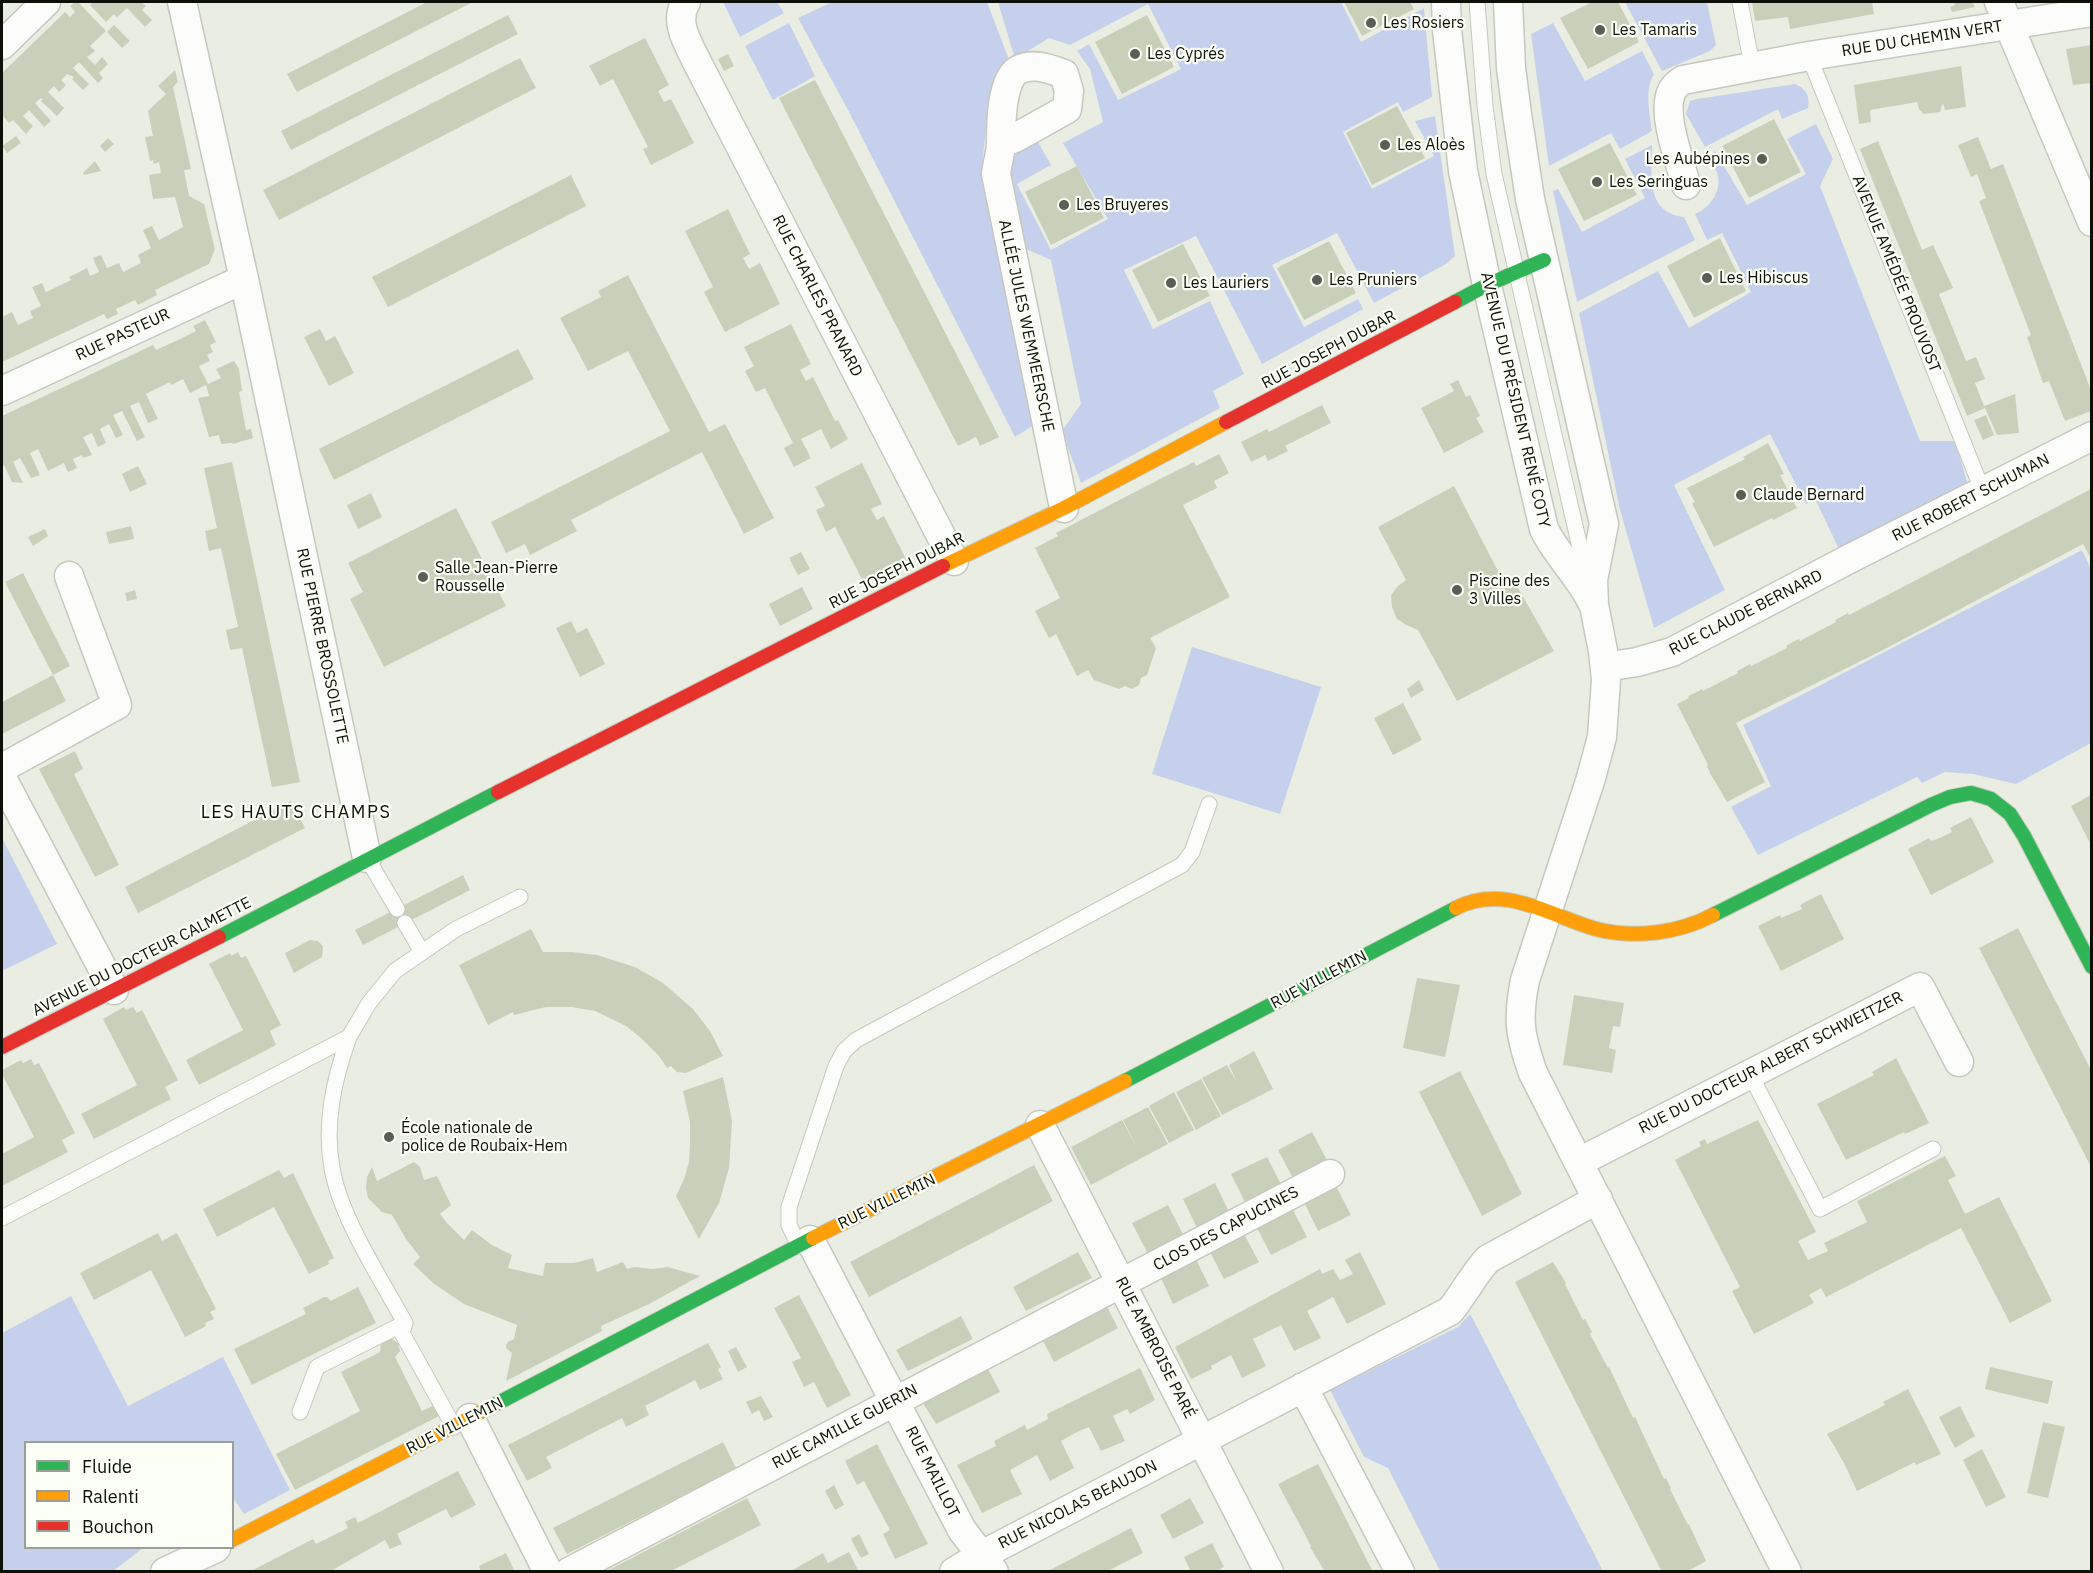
<!DOCTYPE html>
<html>
<head>
<meta charset="utf-8">
<style>
  body { margin:0 }
  #map { position:relative; width:2093px; height:1573px; overflow:hidden; background:#eaeee2; font-family:"IBM Plex Sans",sans-serif }
  canvas { display:block }
  .frame { position:absolute; inset:0; border:3px solid #0d1009; pointer-events:none }
  .legend { position:absolute; left:24px; top:1441px; width:210px; height:108px; box-sizing:border-box; background:#fbfff5; border:2px solid #9c9f97; margin:0; padding:8px 10px; list-style:none; font-size:18px; color:#0d1009 }
  .legend li { display:flex; align-items:center; gap:12px; height:30px }
  .legend b { width:30px; border:2px solid #9c9f97 }
</style>
</head>
<body>
<div id="map">
<canvas width="2093" height="1573"></canvas>
<div class="frame"></div>
<ul class="legend">
<li><b style="height:8px;background:#30b455"></b>Fluide</li>
<li><b style="height:8px;background:#ff9f0a"></b>Ralenti</li>
<li><b style="height:8px;background:#e5322d"></b>Bouchon</li>
</ul>
</div>
<script>
const g = document.querySelector('canvas').getContext('2d');
g.lineJoin = 'round';
function paint(path, color) {
  g.fillStyle = color;
  g.fill(path, 'evenodd');
}
function trace(path, color, width, dash) {
  g.strokeStyle = color;
  g.lineWidth = width;
  g.lineCap = dash ? 'butt' : 'round';
  g.setLineDash(dash || []);
  g.stroke(path);
}
function label(font, color, halo, rows, align = 'center') {
  g.font = font + ' "IBM Plex Sans",sans-serif';
  g.lineWidth = 4.5;
  g.setLineDash([]);
  g.textBaseline = 'middle';
  g.strokeStyle = halo;
  g.fillStyle = color;
  for (const [text, x, y, turn = 0] of rows) {
    g.save();
    g.translate(x, y);
    g.rotate((+turn || 0) * Math.PI / 180);
    g.textAlign = isNaN(turn) ? turn : align;
    if (halo) g.strokeText(text, 0, 0);
    g.fillText(text, 0, 0);
    g.restore();
  }
}
const green = new Path2D(`
  M723,2h54l7,11 -44,24z
  M832,2h155l24,63 -24,54 -4,38 54,266 -22,14 -167,-327 -50,-92z
  M998,2h343l20,40 63,-34 8,89 -29,15 -5,-10 -55,30 29,57 62,-33 -19,-35 20,-5 20,140 -9,8 -72,39 -37,-70 -65,32 32,62 54,-28 5,10 -101,55 -66,-128 -72,34 29,59 57,-28 34,73 -31,17 7,17 -139,75 -19,-52 19,-27 -30,-144 -27,-12 -16,-57 4,-33 22,-23 17,30 -34,19 34,66 57,-31 -45,-76 40,-21 -13,-53 -13,-18 12,-7 29,56 63,-31 -33,-65 -78,41 -21,-7 -34,21z
  M1625,2h82l9,43 -6,6 -48,20z
  M789,23l26,53 -42,24 -28,-54z
  M1553,23l32,58 57,-30 12,23c-10,16 -4,40 -2,57l-32,18 -9,-16 -62,33 -18,-132z
  M1795,84c12,5 15,13 13,24l-26,11 -4,-10 -73,38 -19,-33 4,-13 7,-2z
  M1816,124l17,35 -13,27 100,255h35l13,44 -129,64 -24,-50 -9,5 -36,-70 -96,51 51,105 -71,38 -34,-118 -41,-197 79,-42 31,57 62,-36 -29,-59 -15,7 -12,-26c15,-6 28,-24 22,-41 -2,-6 -7,-12 -10,-17l8,-5 32,54 59,-31 -19,-35z
  M1652,145c0,30 -7,67 32,72l11,23 -118,62 -24,-111 5,-2 24,43 63,-34 -20,-39z
  M2082,550l9,19v174l-75,41 -43,-10 -28,-2 -23,11 -5,-6 -159,78 -27,-48 40,-21 -28,-61z
  M1192,647l129,40 -41,127 -128,-40z
  M2,838l55,106 -55,27z
  M71,1296l57,110 95,-49 67,133 -46,24 -11,-16 -1,-56h-206v106h117l-30,23h-111v-238z
  M1470,1314l7,13 126,244h-163l-52,-103 -24,-11 -34,-67 128,-63z`);
const building = new Path2D(`
  M75,2h3l28,29 -16,15 5,5 -8,6 8,8 7,-8 6,7 -9,9 4,5 -5,5 -19,-21 -6,6 16,16 -6,6 -11,-11 2,-2 -7,-3 -6,6 5,5 -7,7 -5,-6 -6,6 16,16 -7,8 -16,-15 2,-2 -2,-1 -6,5 16,18 -7,6 -15,-17 -6,6 10,10 -7,8 -13,-14 -4,3 -7,-8v-42l63,-61 5,5 5,-5 -5,-6z
  M93,2h48l5,4 -4,4 10,10 -7,7 -18,-19 -10,9 -3,-3 -8,8 -16,-17z
  M427,2h46l-176,90 -10,-18z
  M1344,2h66l4,7 -52,27z
  M1592,2h26l21,40 -51,27 -28,-51z
  M1752,2h20l1,1 99,-1 2,12 -84,15 -2,-12 -33,4z
  M1954,2h18l3,5 -23,5 -2,-5 5,-2z
  M508,15l10,19 -227,116 -10,-19z
  M1147,15l27,52 -52,27 -27,-52z
  M114,25l16,16 -8,7 -15,-16z
  M645,38l24,47 -11,6 6,11 7,-3 23,44 -43,22 -8,-16 5,-2 -35,-68 -13,7 -11,-20z
  M2091,45v38l-18,2 -7,-36z
  M728,54l6,12 -10,5 -6,-12z
  M520,58l16,30 -257,132 -16,-30z
  M1961,66l5,41 -21,3 -2,-7 -3,9 -16,2 -5,-5 -2,-7 -47,8 1,12 -12,2 -5,-39z
  M175,70l3,12 -5,5 18,82 -7,1 5,26 15,8 11,45 -6,15 -54,26 2,5 -19,10 -3,-5 -19,9 2,5 -11,5 -3,-5 -102,48v-45l10,-5 6,13 15,-7 -3,-7 11,-5 -9,-19 10,-4 4,9 25,-12 -2,-3 18,-9 3,8 9,-4 -6,-14 8,-3 6,13 12,-5 4,9 18,-9 -3,-8 13,-7 -8,-18 9,-4 7,14 24,-13 -8,-30 -22,2 -4,-24 12,-2 -2,-11 -5,2 -1,-4 -3,1 -5,-24 8,-1 -5,-25 18,-17 -8,-8z
  M815,80l184,357 -19,9 -4,-9 -18,9 -179,-348z
  M1397,106l28,52 -53,27 -26,-52z
  M1774,119l27,53 -52,26 -27,-52z
  M16,136l5,7 -14,10 -5,-7z
  M1978,137l13,32 12,-5 88,226v21l-26,10 -16,-40 -6,2 -16,-46 4,-2 -52,-134 7,-3 -9,-24 -6,3 -13,-32z
  M108,138l6,6 -9,8 -5,-6z
  M1878,141l44,109 11,-5 20,43 -14,6 27,67 10,-4 9,22 -10,4 9,23 31,-12 4,39 -22,2 -12,-27 -18,8 -107,-267z
  M1610,143l27,52 -53,26 -26,-52z
  M95,161l6,10 -17,4 -1,-2z
  M1077,166l27,52 -53,27 -26,-53z
  M571,175l15,31 -198,101 -16,-30z
  M728,209l22,45 -7,4 6,11 11,-6 20,41 -55,28 -21,-40 9,-5 -28,-56z
  M1720,238l26,53 -52,27 -27,-52z
  M1329,241l27,52 -52,27 -27,-52z
  M1183,244l27,52 -52,26 -26,-52z
  M628,275l81,157 16,-8 49,94 -30,16 -42,-82 -131,68 6,11 -47,24 -5,-11 -19,9 -15,-31 179,-91 -42,-80 -40,20 -28,-53 41,-21 -3,-6z
  M205,320l11,22 -6,3 3,7 -6,3 3,6 -11,5 9,18 -18,9 -7,-14 -12,6 -1,-3 -24,12 12,25 -10,4 -9,-21 -9,4 15,31 -8,4 -15,-30 -9,4 10,20 -7,3 -7,-14 -9,5 6,14 -8,4 -6,-14 -9,4 9,18 -9,3 -1,-3 -9,4 4,9 -9,4 -4,-9 -16,8 -10,-22 -8,4 10,22 -9,3 -11,-20 -7,4 10,21 -11,-1 -8,-17 -2,1v-50l151,-71 3,5 20,-9 20,-10 -3,-5z
  M791,324l20,40 -11,6 6,11 7,-4 22,44 3,-1 10,19 -17,10 -10,-20 -20,10 10,19 -17,9 -10,-19 9,-5 -28,-55 -9,4 -11,-21 9,-5 -10,-19z
  M320,329l6,12 9,-5 19,37 -25,13 -25,-49z
  M518,349l16,30 -200,101 -15,-31z
  M234,361l5,8 3,22 -3,1 7,38 5,-1 2,9 -20,6 -1,-1 -11,1 -2,-9 -10,2 -11,-39 11,-2 -3,-11 15,-7 -5,-9z
  M1458,380l8,17 4,-2 10,21 -4,2 8,14 -40,21 -23,-45 33,-17 -4,-7z
  M1322,405l9,18 -46,23 3,5 -20,10 -3,-6 -14,7 -10,-20 26,-13 2,3z
  M1986,415l8,20 -11,5 -9,-20z
  M1768,443l16,31 -4,1 17,33 -24,12 -1,-2 -58,29 -22,-44 3,-1 -8,-14 58,-29 -2,-2z
  M1219,454l10,19 -15,8 3,7 -34,17 47,92 -80,41 6,10 -9,27 -6,3 -2,7 -7,4 -7,-3 -6,3 -25,-9 -6,-10 -11,6 -21,-42 -7,4 -14,-27 25,-13 -25,-50 23,-12 -2,-3 100,-52 38,-19 2,4z
  M232,462l68,320 -28,5 -30,-139 -12,2 -4,-20 12,-3 -17,-79 -12,3 -4,-20 12,-3 -13,-60z
  M862,463l20,41 -11,5 6,11 7,-4 23,45 -43,22 -29,-56 -9,5 -10,-22 9,-4 -10,-19z
  M138,466l9,18 -17,8 -8,-18z
  M1454,486l46,89 14,6 40,70 -97,50 -39,-71 -12,-5 -9,-6 -5,-12 -1,-12 7,-9 8,-6 -28,-53z
  M2091,489v70l-8,-15 -200,106 -147,73 29,59 -38,20 -17,-29 -3,-7 1,-1 -31,-61 12,-6 -1,-2 7,-3 7,-4 1,2 35,-18 -1,-2 6,-3 7,-4 1,2 36,-18 -1,-2 7,-4 6,-3 1,2 36,-19 -1,-2 13,-7 1,2z
  M371,493l11,24 -24,12 -11,-24z
  M456,508l50,98 -122,61 -34,-68 13,-7 -15,-29z
  M131,526l3,13 -25,5 -3,-12z
  M45,529l3,7 -15,10 -5,-9z
  M801,552l9,17 -12,6 -9,-17z
  M23,573l47,93 -17,9 -48,-93z
  M802,587l11,22 -33,17 -11,-22z
  M135,590l2,9 -10,2 -2,-8z
  M571,621l6,12 10,-5 18,36 -25,13 -24,-49z
  M53,675l13,26 -64,33v-32z
  M1419,680l5,10 -13,8 -4,-9z
  M1403,703l19,37 -29,15 -19,-37z
  M75,751l8,18 -9,5 45,91 -24,12 -56,-108z
  M2091,795v50l-20,-39z
  M291,801l14,27 -167,85 -13,-26z
  M1971,817l23,45 -63,33 -23,-46 21,-11 2,3 11,-4 10,-5 -2,-4z
  M463,875l7,15 -107,55 -8,-15z
  M1821,894l23,45 -63,32 -23,-45 22,-11 1,3 21,-9 -2,-4z
  M2018,928l73,142v97l-112,-219z
  M531,929l12,23h29l25,3 38,12 28,16 30,26 17,22 13,25 -37,17 -9,-1 -6,-6 -4,2 -8,-12 -18,-18 -15,-12 -31,-15 -24,-4h-25l-32,8 -1,-3 -25,13 -29,-60z
  M310,940l8,1 5,5 -1,11 -28,16 -9,-20z
  M238,952l3,6 5,-2 35,69 -11,6 6,14 -77,40 -13,-25 57,-30 -34,-66 21,-11 1,3z
  M1417,978l43,7 -15,72 -42,-9z
  M1574,995l50,8 -4,24 -7,-1 -4,22 7,2 -4,23 -49,-8z
  M124,1007l2,3 7,-3 4,6 5,-3 36,70 -13,7 6,12 -77,40 -13,-25 56,-29 -34,-66z
  M1254,1051l19,38 -51,26 -20,-37 25,-13 10,17 -8,-17z
  M1896,1058l33,65 -24,11 -1,-2 -58,28 -29,-56 57,-29 -2,-3z
  M31,1059l3,6 5,-2 36,70 -13,7 6,12 -66,34v-32l32,-17 -32,-63v-4l19,-10 2,3z
  M1460,1071l62,123 -40,22 -63,-124z
  M723,1077l9,44 -3,47 -10,35 -20,36 -23,-43 8,-17 5,-17 1,-19v-21l-7,-31z
  M1201,1079l20,37 -25,14 -20,-38z
  M1174,1092l20,38 -25,13 -20,-37z
  M1148,1107l20,37 -77,41 -20,-38 51,-27 16,30 -15,-30z
  M1758,1120l58,112 -18,9 10,19 20,-9 -4,-8 43,-21 -10,-21 88,-45 11,20 -8,4 17,34 34,-17 53,104 -42,22 -49,-95 -135,69 -5,-9 -12,7 5,8 -60,31 -22,-43 8,-4 -65,-127 26,-14 -2,-4 6,-3 2,5z
  M1312,1132l16,30 -34,18 -16,-30z
  M1267,1157l15,29 -36,18 -15,-30z
  M414,1162l6,5 4,13 13,-4 14,29 -11,9 7,9 17,17 8,-10 20,15 20,10 -4,13 35,8 2,-13h29l19,-5 4,14 26,-10 4,7 8,-2 17,2 16,-2 32,9 -51,28 -48,22 1,5 -96,50 6,-28 -6,-5v-3l2,-3 6,-3 3,-14 -53,-21 -31,-21 -20,-19 7,-7 -14,-18 -14,-24 -10,-3 -14,-14 -2,-10 1,-11 5,-10 5,14z
  M1034,1165l19,36 -184,96 -19,-35z
  M279,1170l5,8 9,-5 41,85 -6,3 1,3 -20,10 -35,-67 -57,30 -14,-28z
  M1215,1183l15,31 -32,16 -15,-31z
  M1336,1186l15,29 -33,16 -14,-29z
  M1168,1205l16,31 -36,18 -16,-31z
  M1293,1210l14,27 -36,18 -14,-27z
  M158,1233l4,8 15,-8 39,76 -6,3 4,7 -9,4 1,3 -21,11 -34,-67 -57,30 -14,-27z
  M1244,1234l15,28 -35,17 -14,-27z
  M1078,1252l14,26 -66,33 -13,-24z
  M1360,1252l26,52 -39,20 -14,-27 -26,14 14,27 -27,13 -13,-26 -28,14 13,27 -24,12 -11,-23 -20,11 1,3 -21,10 -16,-32 145,-78 2,5 11,-5 7,11 13,-6 -8,-14z
  M1196,1259l13,27 -36,18 -13,-28z
  M1553,1262l13,21 -1,1 18,36 2,-1 7,13 -2,2 18,34 1,-1 24,51 2,-1 29,62 2,-1 5,10 -1,1 18,36 1,-1 17,37 -20,11h-24l-147,-290z
  M358,1287l18,36 -124,62 -18,-36 72,-35 -3,-6 21,-11h3l4,4z
  M799,1295l52,100 -24,13 -13,-26 -10,5 -12,-25 9,-4 -27,-50z
  M1107,1307l11,21 -64,34 -11,-21z
  M961,1316l12,23 -65,32 -12,-21z
  M391,1338l7,5 2,8 -5,6 27,54 11,-5 6,10 -144,74 -19,-36 84,-43 -19,-39 39,-20 1,-9z
  M708,1343l13,24 -3,2 5,10 -23,11 -5,-10 -50,26 4,9 -23,12 -4,-9 -76,39 6,11 -25,13 -19,-36z
  M736,1347l11,20 -9,5 -10,-21z
  M1990,1367l63,14 -5,23 -63,-15z
  M1140,1368l15,32 -25,14 -3,-5 -14,7 12,25 -24,10 -12,-24 -14,6 -14,8 13,27 -24,13 -13,-26 -27,15 12,24 -40,19 -25,-48 39,-19 -2,-5 31,-16 2,5 21,-11 -1,-5z
  M988,1369l12,23 -64,32 -13,-21z
  M1908,1389l33,65 -25,11 -1,-3 -58,29 -13,-28 -17,-29 58,-29 -2,-3z
  M761,1396l12,21 -9,4 -5,-11 -7,4 -6,-12z
  M1960,1406l15,30 -20,12 -16,-31z
  M2043,1422l22,5 -17,71 -21,-5z
  M723,1442l13,26 -169,86 -14,-26z
  M877,1444l51,100 -33,15 -12,-25 7,-4 -26,-49 -7,4 -12,-24z
  M1982,1449l24,48 -20,10 -23,-47z
  M1318,1464l55,108h-48l-15,-25 1,-1 -33,-62z
  M458,1471l18,34 -25,13 -5,-9 -49,25 5,10 -12,5 -5,-9 -56,32h-80l64,-33 3,5 32,-16 -3,-6 10,-5 3,6z
  M834,1485l10,20 -9,5 -10,-19z
  M747,1498l14,27 -92,47h-64z
  M1190,1498l14,25 -31,16 -13,-24z
  M1131,1528l12,25 -37,19h-60z
  M859,1534l10,20 -8,4 -10,-19z
  M1212,1543l12,24 -9,5h-24l-7,-15z
  M849,1552l10,20h-70l34,-19 5,10z
  M506,1553l9,19h-34l-2,-6z`);
const lane = new Path2D(`
  M1477,2l8,104 9,68 93,404
  M1740,2l12,64
  M1809,56l174,436
  M367,858l30,51
  M405,923l17,29
  M349,1037c-15,42 -25,86 -17,131 8,49 49,111 73,155l-3,10 52,94
  M1750,1074l70,135 113,-60
  M2,1218l347,-181 20,-34 26,-32 61,-42 64,-32
  M799,1246l-10,-21v-18l47,-141 8,-15 12,-11 326,-175 10,-13 17,-48
  M300,1412l17,-45 88,-44`);
const street = new Path2D(`
  M182,2l62,277 123,579
  M686,2c-13,20 3,43 12,62l256,497
  M1446,2l1,28 16,141 24,114 57,244c13,27 36,47 49,75
  M1508,2l3,66 6,46 13,85 74,325 -11,56 1,25 9,46 3,29 -4,57 -11,41 -66,202c-8,40 -5,56 8,93l254,499
  M1999,2l93,220
  M2,45l44,-43
  M1001,144l14,-6 52,-29 2,-18 -5,-17c-14,-5 -31,-12 -46,-4 -17,10 -17,56 -17,72 0,11 -4,22 -5,32l68,334
  M1686,185c-6,-24 -24,-69 -15,-92 2,-6 7,-10 12,-13l126,-24 283,-44
  M2,391l242,-112
  M1605,667l32,-5 35,-10 177,-93 243,-123
  M2,768l115,-63 -48,-129
  M2,778l112,212
  M1040,1125l229,447
  M1579,1162l341,-175 39,75
  M810,1240l152,290 32,42
  M1303,1387l97,185
  M470,1418l78,154
  M165,1572l51,-24
  M569,1572l761,-398
  M954,1572l26,-16 470,-245c14,-17 23,-36 38,-52l110,-60`);
const fast = new Path2D(`
  M1455,302l32,-17 57,-25
  M1713,915l218,-110 19,-8 21,-4 20,6 19,15 14,22 68,131
  M219,937l279,-145
  M1125,1081l331,-173
  M479,1413l334,-175`);
const slow = new Path2D(`
  M943,566l121,-58 162,-86
  M1456,908c48,-25 94,8 140,21 38,10 83,4 117,-14
  M813,1238l312,-157
  M232,1540l247,-127`);
const jam = new Path2D(`
  M1226,422l229,-120
  M498,792l445,-226
  M2,1047l217,-110`);
const markers = [
  [1371,23,6,"#5a5e55"],
  [1600,30,6,"#5a5e55"],
  [1135,54,6,"#5a5e55"],
  [1385,145,6,"#5a5e55"],
  [1762,159,6,"#5a5e55"],
  [1597,182,6,"#5a5e55"],
  [1064,205,6,"#5a5e55"],
  [1707,278,6,"#5a5e55"],
  [1317,280,6,"#5a5e55"],
  [1171,283,6,"#5a5e55"],
  [1741,495,6,"#5a5e55"],
  [423,577,6,"#5a5e55"],
  [1457,590,6,"#5a5e55"],
  [389,1137,6,"#5a5e55"]
];
const poiNames = [
  ["Les Rosiers",1383,23],
  ["Les Tamaris",1612,30],
  ["Les Cyprés",1147,54],
  ["Les Aloès",1397,145],
  ["Les Aubépines",1750,159,"right"],
  ["Les Seringuas",1609,182],
  ["Les Bruyeres",1076,205],
  ["Les Hibiscus",1719,278],
  ["Les Pruniers",1329,280],
  ["Les Lauriers",1183,283],
  ["Claude Bernard",1753,495],
  ["Salle Jean-Pierre",435,568],
  ["Rousselle",435,586],
  ["Piscine des",1469,581],
  ["3 Villes",1469,599],
  ["École nationale de",401,1128],
  ["police de Roubaix-Hem",401,1146]
];
const streetNames = [
  ["RUE DU CHEMIN VERT",1922,39,-9],
  ["AVENUE AMÉDÉE PROUVOST",1896,274,68],
  ["RUE CHARLES PRANARD",817,296,63],
  ["ALLÉE JULES WEMMEERSCHE",1026,326,78],
  ["RUE PASTEUR",123,335,-25],
  ["RUE JOSEPH DUBAR",1329,350,-28],
  ["AVENUE DU PRÉSIDENT RENÉ COTY",1515,400,77],
  ["RUE ROBERT SCHUMAN",1971,498,-27],
  ["RUE JOSEPH DUBAR",897,571,-27],
  ["RUE CLAUDE BERNARD",1746,613,-27],
  ["RUE PIERRE BROSSOLETTE",322,646,78],
  ["AVENUE DU DOCTEUR CALMETTE",142,957,-27],
  ["RUE VILLEMIN",1319,980,-28],
  ["RUE DU DOCTEUR ALBERT SCHWEITZER",1771,1063,-27],
  ["RUE VILLEMIN",887,1202,-26],
  ["CLOS DES CAPUCINES",1226,1229,-28],
  ["RUE AMBROISE PARÉ",1155,1348,63],
  ["RUE VILLEMIN",455,1426,-27],
  ["RUE CAMILLE GUERIN",845,1427,-28],
  ["RUE MAILLOT",932,1472,63],
  ["RUE NICOLAS BEAUJON",1078,1505,-27]
];
const neighbourhoodNames = [
  ["LES HAUTS CHAMPS",296,813]
];
paint(green, '#c5d1ec');
paint(building, '#c8d0b9');
trace(lane, '#c5c8be', 17);
trace(street, '#c5c8be', 31);
trace(fast, '#c5c8be', 16);
trace(slow, '#c5c8be', 16);
trace(jam, '#c5c8be', 16);
trace(lane, '#fcfcfb', 15);
trace(street, '#fcfcfb', 28);
trace(fast, '#30b455', 14);
trace(slow, '#ff9f0a', 14);
trace(jam, '#e5322d', 14);
for (const [x, y, r, color] of markers) {
  const dot = new Path2D();
  dot.arc(x, y, r, 0, 2 * Math.PI);
  g.fillStyle = color;
  g.fill(dot);
  trace(dot, '#fbfff5', 2);
}
label('16px', '#0d1009', '#fbfff5', poiNames, 'left');
label('16px', '#0d1009', '#fbfff5', streetNames);
g.letterSpacing = '1.5px';
label('18px', '#0d1009', '#fbfff5', neighbourhoodNames);
g.letterSpacing = '0px';
</script>
</body>
</html>
